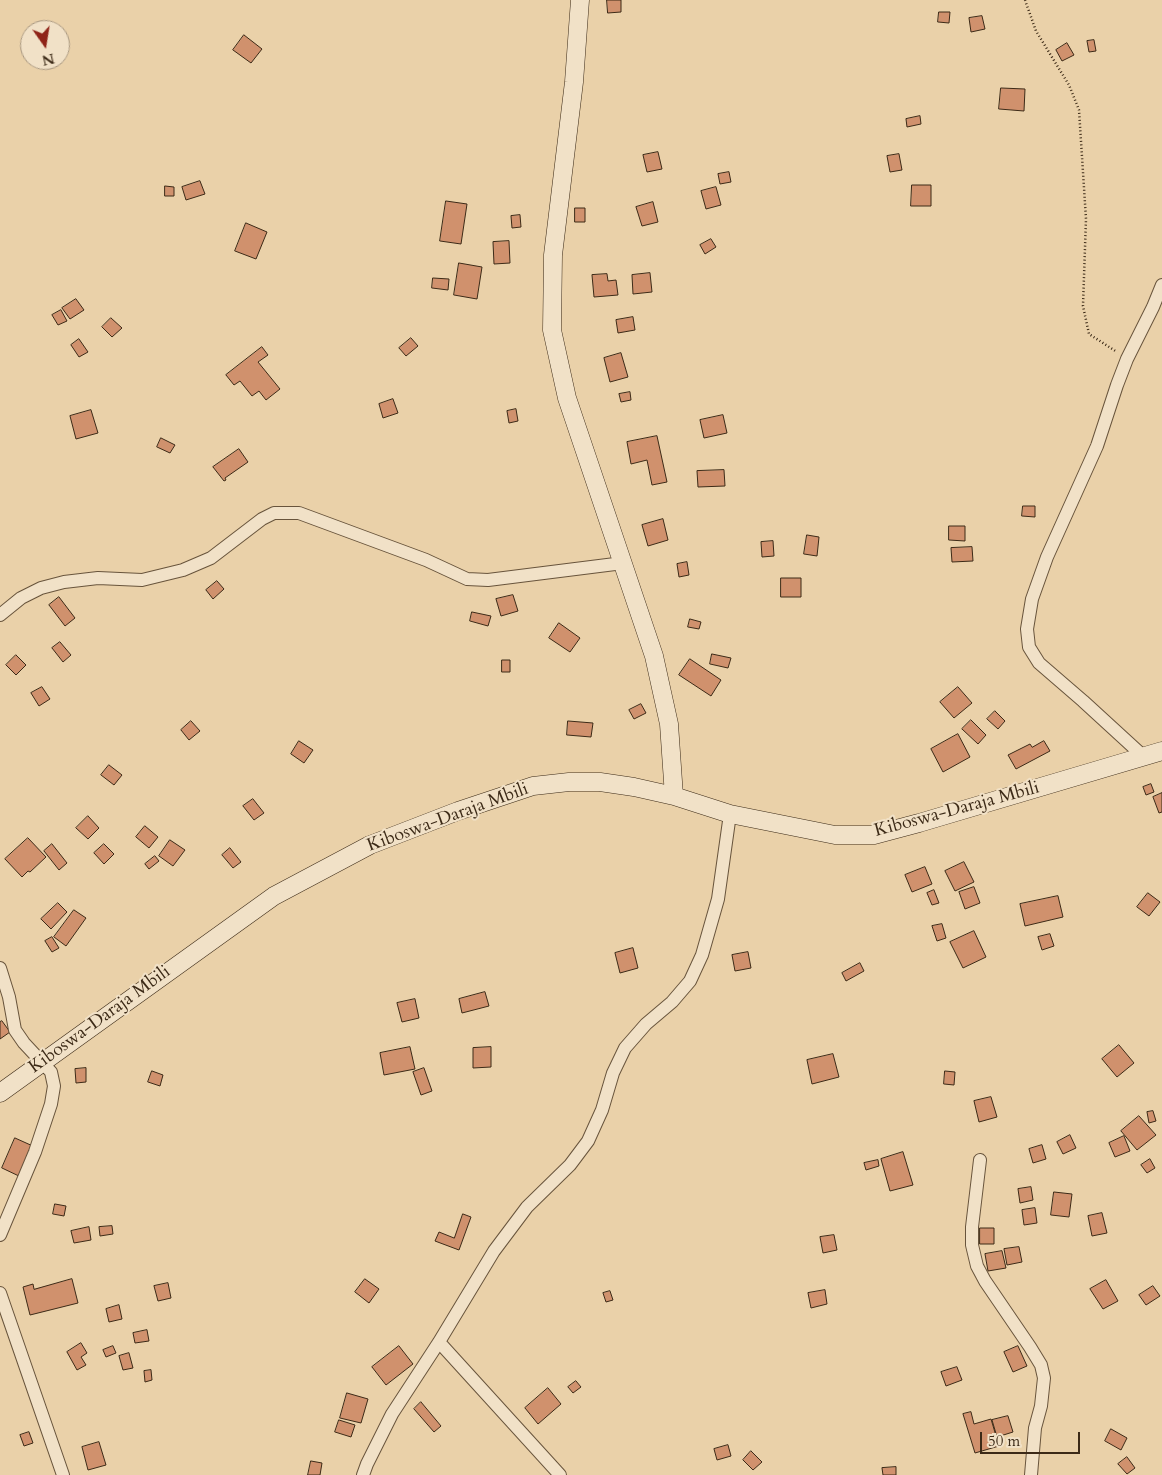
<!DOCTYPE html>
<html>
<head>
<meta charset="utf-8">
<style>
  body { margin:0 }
  #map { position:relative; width:1162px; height:1475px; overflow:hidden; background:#ead1a9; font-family:Cardo,serif }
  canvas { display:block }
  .north { position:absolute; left:20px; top:20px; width:50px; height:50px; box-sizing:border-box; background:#f1e1c7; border:1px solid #a99881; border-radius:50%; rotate:167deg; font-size:14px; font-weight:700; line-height:20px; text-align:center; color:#3c2a17 }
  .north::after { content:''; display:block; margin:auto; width:18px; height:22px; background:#8f2418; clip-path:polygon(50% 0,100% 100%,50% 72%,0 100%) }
  .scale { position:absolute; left:980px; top:1432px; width:100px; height:22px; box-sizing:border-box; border:2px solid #3c2a17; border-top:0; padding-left:6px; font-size:15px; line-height:18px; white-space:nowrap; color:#3c2a17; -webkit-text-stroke:4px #f1e1c7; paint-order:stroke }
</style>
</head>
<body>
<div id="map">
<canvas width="1162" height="1475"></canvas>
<div class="north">N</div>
<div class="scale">50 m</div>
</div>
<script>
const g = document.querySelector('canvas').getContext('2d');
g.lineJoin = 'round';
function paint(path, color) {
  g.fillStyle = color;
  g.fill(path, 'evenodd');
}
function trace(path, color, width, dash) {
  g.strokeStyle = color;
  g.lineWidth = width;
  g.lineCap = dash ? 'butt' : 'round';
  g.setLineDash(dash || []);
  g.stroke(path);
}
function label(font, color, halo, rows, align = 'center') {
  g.font = font + ' Cardo,serif';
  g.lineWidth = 4;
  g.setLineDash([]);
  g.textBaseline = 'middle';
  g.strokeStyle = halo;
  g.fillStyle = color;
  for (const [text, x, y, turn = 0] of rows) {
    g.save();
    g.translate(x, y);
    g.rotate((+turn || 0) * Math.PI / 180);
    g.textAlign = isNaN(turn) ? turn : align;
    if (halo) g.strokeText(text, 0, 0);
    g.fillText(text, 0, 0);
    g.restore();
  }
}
const building = new Path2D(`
  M607,0h14v12l-13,1z
  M939,12h11l-1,11 -11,-1z
  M982,16l3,13 -14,3 -2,-14z
  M244,35l18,14 -11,14 -18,-13z
  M1094,40l2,11 -7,1 -2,-11z
  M1067,43l7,12 -12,6 -6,-11z
  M1001,88l24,1 -1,22 -25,-2z
  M920,116l1,8 -14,3 -1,-8z
  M658,152l4,17 -15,3 -4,-17z
  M899,154l3,16 -12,2 -3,-16z
  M729,172l2,10 -11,2 -2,-10z
  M200,181l5,13 -19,6 -4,-13z
  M912,185h19v21h-20z
  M165,186l9,1v9h-9z
  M716,187l5,18 -15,4 -5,-18z
  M446,201l21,3 -6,40 -21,-3z
  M653,202l5,20 -16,4 -6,-19z
  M575,208h10v14h-10z
  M520,215l1,12 -9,1 -1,-12z
  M246,223l21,9 -11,27 -21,-8z
  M711,239l5,8 -11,7 -5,-9z
  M509,241l1,22 -16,1 -1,-22z
  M459,263l23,4 -5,32 -23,-4z
  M650,273l2,19 -19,2 -1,-19z
  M607,274l1,7 8,-1 2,15 -24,2 -2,-22z
  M433,278l16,1 -1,11 -16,-2z
  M76,299l8,11 -14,9 -8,-11z
  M61,310l6,11 -9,4 -6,-10z
  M633,317l2,13 -17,3 -2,-13z
  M111,318l11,10 -10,9 -10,-10z
  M411,338l7,8 -12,10 -7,-8z
  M79,339l9,13 -9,5 -8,-12z
  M262,347l6,8 -10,7 22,27 -14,11 -7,-9 -7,5 -12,-15 -6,4 -8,-10z
  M621,353l7,24 -18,5 -6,-24z
  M630,392l1,8 -10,2 -2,-8z
  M393,399l5,14 -15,5 -4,-14z
  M516,409l2,12 -9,2 -2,-12z
  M91,410l7,23 -22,6 -6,-23z
  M723,415l4,18 -23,5 -4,-18z
  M657,436l10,46 -15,3 -5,-25 -16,4 -4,-22z
  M161,438l14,7 -5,8 -13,-6z
  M239,449l9,13 -23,16 1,2 -2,1 -11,-14z
  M724,470l1,16 -27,1 -1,-16z
  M1023,506h12v11l-13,-1z
  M663,519l5,21 -20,6 -6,-21z
  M949,526h16v15l-16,-1z
  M807,535l12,2 -2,19 -13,-2z
  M773,541l1,15 -12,1 -1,-15z
  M972,547l1,14 -21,1 -1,-14z
  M687,562l2,13 -10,2 -2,-13z
  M781,578h20v19h-20z
  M217,581l7,8 -11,10 -7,-9z
  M513,595l5,16 -17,5 -5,-17z
  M59,597l16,21 -10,8 -16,-21z
  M472,612l19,4 -3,10 -18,-5z
  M690,619l11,3 -2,7 -11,-2z
  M559,623l21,15 -10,14 -21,-14z
  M60,642l11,13 -8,7 -11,-14z
  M712,654l19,4 -3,10 -18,-4z
  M16,655l10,10 -10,10 -10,-10z
  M690,659l31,21 -10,16 -32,-21z
  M502,660h8v12h-8z
  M42,687l8,12 -11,7 -8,-13z
  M958,687l14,16 -18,15 -14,-16z
  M641,704l5,9 -12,6 -5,-9z
  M995,711l10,10 -7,8 -11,-10z
  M971,720l15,15 -8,9 -16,-15z
  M191,721l9,10 -11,9 -8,-10z
  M568,721l25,2 -2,14 -24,-2z
  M958,734l12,23 -27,15 -12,-23z
  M299,741l14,9 -9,13 -13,-9z
  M1044,741l6,10 -34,18 -8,-14 22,-11 2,3z
  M109,765l13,10 -8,10 -13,-10z
  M1151,784l3,8 -8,3 -3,-8z
  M1162,793v19l-3,1 -6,-16z
  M253,799l11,14 -10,7 -11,-14z
  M88,816l11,12 -11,11 -12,-11z
  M145,826l13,11 -9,11 -13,-11z
  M28,838l18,19 -16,15 -2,-1 -6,6 -17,-18z
  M170,840l15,10 -12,16 -14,-10z
  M52,844l15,19 -8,7 -15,-19z
  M104,844l10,10 -10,10 -10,-11z
  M230,848l11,14 -8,6 -11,-13z
  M155,856l4,5 -10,8 -4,-5z
  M964,862l10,20 -19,9 -10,-20z
  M925,867l7,17 -20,8 -7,-17z
  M974,887l6,16 -15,6 -6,-17z
  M934,890l5,13 -7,2 -5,-12z
  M1148,893l12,9 -11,14 -12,-9z
  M1058,896l5,21 -38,9 -5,-22z
  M58,903l9,9 -16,17 -10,-10z
  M74,910l12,8 -20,28 -12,-9z
  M942,924l4,14 -9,3 -5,-15z
  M974,931l12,26 -23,11 -13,-26z
  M1050,934l4,12 -12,4 -4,-13z
  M52,937l7,11 -7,4 -7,-11z
  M633,948l5,20 -18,5 -5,-20z
  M748,952l3,16 -16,3 -3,-16z
  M860,963l4,8 -18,10 -4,-8z
  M485,992l4,14 -27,7 -3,-14z
  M415,999l4,19 -17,4 -5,-19z
  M2,1021l8,11 -10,7v-17z
  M1119,1045l15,18 -17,14 -15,-18z
  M410,1047l5,22 -31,6 -4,-22z
  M491,1047v20l-18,1v-20z
  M833,1054l6,23 -27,7 -5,-24z
  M86,1068v14l-10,1 -1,-14z
  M424,1068l8,23 -11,4 -8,-23z
  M152,1071l11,4 -3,11 -12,-4z
  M945,1071l10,1 -1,13 -10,-1z
  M991,1097l6,20 -18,5 -5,-21z
  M1153,1111l3,10 -7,2 -2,-11z
  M1139,1116l17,19 -19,15 -16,-19z
  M1070,1135l6,13 -13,6 -6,-12z
  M1124,1136l6,15 -15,6 -6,-14z
  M15,1138l20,9 -14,30 -19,-9z
  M1042,1145l4,14 -13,4 -4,-14z
  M903,1152l10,33 -23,6 -9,-32z
  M1150,1159l5,9 -8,5 -6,-8z
  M878,1160l1,6 -13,4 -2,-7z
  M1031,1187l2,13 -13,3 -2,-14z
  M1054,1192l18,2 -3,23 -18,-2z
  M55,1204l11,2 -2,10 -11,-2z
  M1035,1208l2,15 -13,2 -2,-15z
  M1102,1213l5,20 -15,3 -4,-20z
  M463,1214l8,3 -12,33 -24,-9 4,-9 15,6z
  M112,1226l1,8 -13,2 -1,-9z
  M89,1227l2,13 -17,3 -3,-12z
  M980,1228h14v16h-14z
  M834,1235l3,15 -14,3 -3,-16z
  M1019,1247l3,15 -15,3 -3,-16z
  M1002,1251l4,17 -18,3 -3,-17z
  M72,1279l6,24 -48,12 -7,-28 10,-3 1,5z
  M365,1279l14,10 -10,14 -14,-11z
  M1106,1280l12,21 -15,8 -13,-20z
  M168,1283l3,15 -13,3 -4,-15z
  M1153,1286l7,10 -14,9 -7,-10z
  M825,1290l2,14 -16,4 -3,-15z
  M610,1291l3,9 -7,2 -3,-9z
  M119,1305l3,14 -13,3 -3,-13z
  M147,1330l2,11 -14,2 -2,-10z
  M81,1343l6,10 -6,4 5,8 -9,5 -10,-18z
  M113,1346l3,7 -10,4 -3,-7z
  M399,1346l14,18 -27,21 -14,-18z
  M1018,1346l9,20 -14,6 -9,-20z
  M129,1353l4,15 -10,2 -4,-14z
  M957,1367l5,13 -16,6 -5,-14z
  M151,1370l1,10 -7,2 -1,-11z
  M576,1381l5,6 -8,6 -5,-6z
  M548,1388l13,16 -23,20 -13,-16z
  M347,1393l21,6 -7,24 -21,-5z
  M421,1402l20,24 -7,6 -20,-23z
  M971,1412l3,12 17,-5 8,27 -24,7 -12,-39z
  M1008,1416l5,16 -16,5 -5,-17z
  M339,1420l16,5 -4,12 -16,-5z
  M1111,1429l16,9 -6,12 -16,-9z
  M29,1432l4,11 -9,3 -4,-11z
  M99,1442l7,23 -18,5 -6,-23z
  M728,1445l3,11 -14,4 -3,-11z
  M751,1451l11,11 -9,8 -10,-10z
  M1127,1457l8,11 -8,6 -9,-10z
  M311,1461l11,2 -2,12h-12z
  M896,1467v8h-13l-1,-7z`);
const path = new Path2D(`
  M1025,0l11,31 33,54 10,25 7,109 -3,87 6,28 28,18`);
const minor = new Path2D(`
  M0,615l21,-17 20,-10 23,-6 34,-4 44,2 41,-10 28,-12 51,-39 12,-6h25l127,47 41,19 21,1 135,-17
  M1143,756l-60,-55 -44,-38 -10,-16 -2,-18 5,-30 15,-42 50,-111 20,-61 10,-26 26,-52 9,-22
  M0,968l9,29 6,33 9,13 27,29 3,14 -3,18 -16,48 -35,83
  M980,1160l-8,67v18l5,21 8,15 45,66 11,18 3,13 -3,28 -6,22 -4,47
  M0,1293l63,182
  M439,1342l121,133
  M363,1475l4,-11 25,-50 47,-72 55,-91 33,-44 43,-42 18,-24 14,-31 11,-37 12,-25 21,-24 26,-22 18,-21 12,-26 16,-56 12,-85`);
const secondary = new Path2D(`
  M580,0l-6,82 -21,173 -1,75 15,68 87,258 15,68 5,72
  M0,1093l274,-197 96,-51 88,-34 75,-25 36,-4h31l34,5 40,9 56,18 105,21h39l45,-12 243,-72`);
const streetNames = [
  ["Kiboswa-Daraja Mbili",957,810,-15],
  ["Kiboswa-Daraja Mbili",448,818,-20],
  ["Kiboswa-Daraja Mbili",100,1020,-36]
];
paint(building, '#d0916d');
trace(building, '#3c2a17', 1);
trace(minor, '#68543c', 14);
trace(secondary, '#3c2a17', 19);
trace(path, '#3c2a17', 2.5, [1, 2.5]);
trace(minor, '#f1e1c7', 12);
trace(secondary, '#f1e1c7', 18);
label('18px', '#3c2a17', '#f1e1c7', streetNames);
</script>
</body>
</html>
